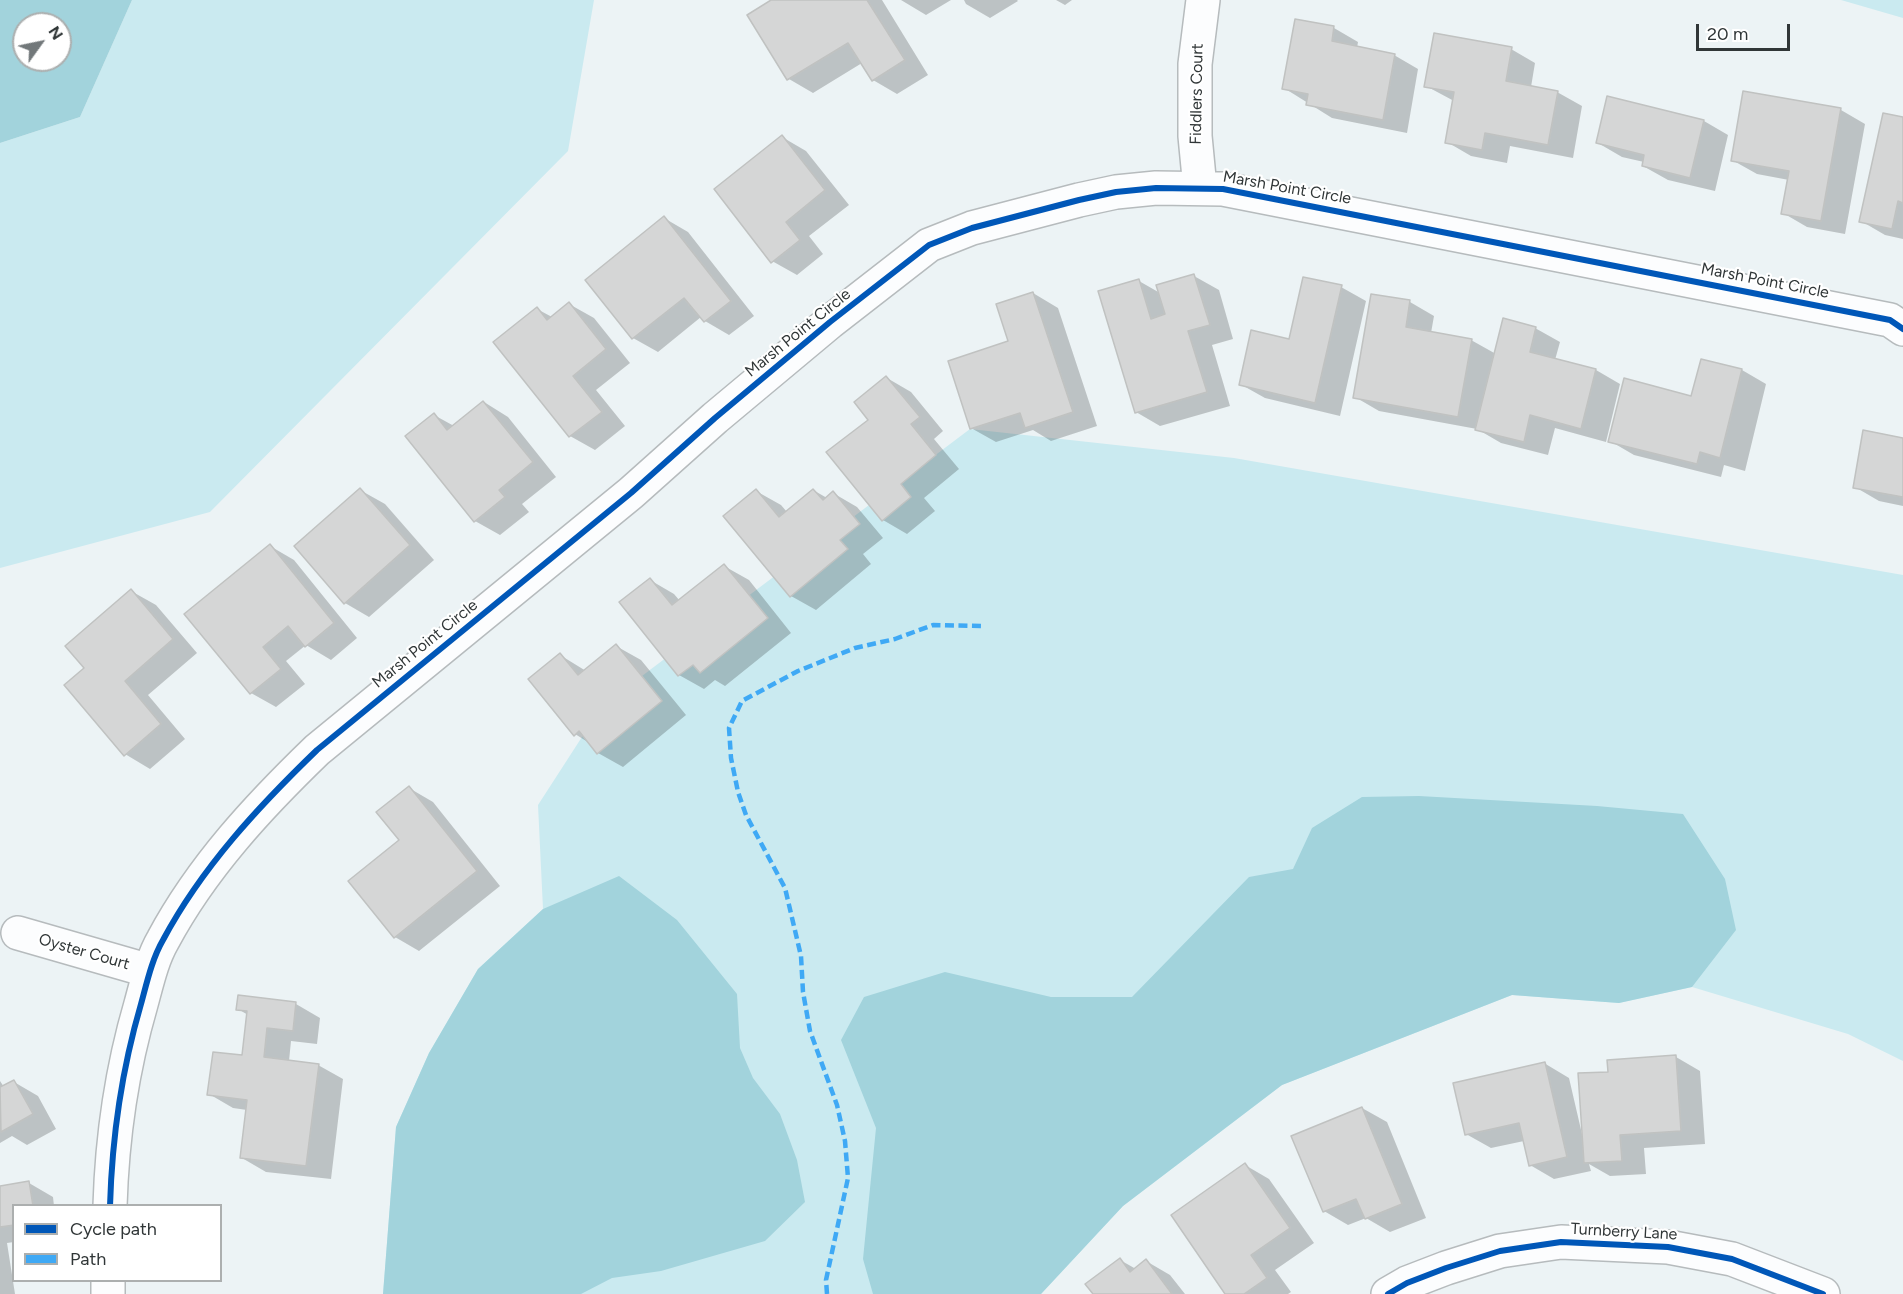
<!DOCTYPE html>
<html>
<head>
<meta charset="utf-8">
<style>
  body { margin:0 }
  #map { position:relative; width:1903px; height:1294px; overflow:hidden; background:#ecf3f5; font-family:Figtree,sans-serif }
  canvas { display:block }
  .legend { position:absolute; left:12px; top:1204px; width:210px; height:78px; box-sizing:border-box; background:#fff; border:2px solid #acafaf; margin:0; padding:8px 10px; list-style:none; font-size:18px; color:#303637 }
  .legend li { display:flex; align-items:center; gap:12px; height:30px }
  .legend b { width:30px; border:2px solid #acafaf }
  .north { position:absolute; left:12px; top:12px; width:60px; height:60px; box-sizing:border-box; background:#fff; border:2px solid #acafaf; border-radius:50%; rotate:57deg; font-size:16px; font-weight:700; line-height:24px; text-align:center; color:#303637 }
  .north::after { content:''; display:block; margin:auto; width:21px; height:27px; background:#72787a; clip-path:polygon(50% 0,100% 100%,50% 72%,0 100%) }
  .scale { position:absolute; left:1696px; top:24px; width:94px; height:27px; box-sizing:border-box; border:3px solid #303637; border-top:0; padding-left:8px; font-size:18px; line-height:21px; white-space:nowrap; color:#303637; -webkit-text-stroke:4px #fff; paint-order:stroke }
</style>
</head>
<body>
<div id="map">
<canvas width="1903" height="1294"></canvas>
<ul class="legend">
<li><b style="height:8px;background:#0057b8"></b>Cycle path</li>
<li><b style="height:8px;background:#3fa9f5"></b>Path</li>
</ul>
<div class="north">N</div>
<div class="scale">20 m</div>
</div>
<script>
const g = document.querySelector('canvas').getContext('2d');
g.lineJoin = 'round';
function paint(path, color) {
  g.fillStyle = color;
  g.fill(path, 'evenodd');
}
function trace(path, color, width, dash) {
  g.strokeStyle = color;
  g.lineWidth = width;
  g.lineCap = dash ? 'butt' : 'round';
  g.setLineDash(dash || []);
  g.stroke(path);
}
function label(font, color, halo, rows, align = 'center') {
  g.font = font + ' Figtree,sans-serif';
  g.lineWidth = 4.5;
  g.setLineDash([]);
  g.textBaseline = 'middle';
  g.strokeStyle = halo;
  g.fillStyle = color;
  for (const [text, x, y, turn = 0] of rows) {
    g.save();
    g.translate(x, y);
    g.rotate((+turn || 0) * Math.PI / 180);
    g.textAlign = isNaN(turn) ? turn : align;
    if (halo) g.strokeText(text, 0, 0);
    g.fillText(text, 0, 0);
    g.restore();
  }
}
const green = new Path2D(`
  M132,0h462l-26,151 -358,361 -210,56v-425l80,-26z
  M1841,0h62v18z
  M970,429l264,29 669,117v486l-55,-27 -156,-47 -73,16 -107,-8 -230,90 -159,121 -82,88h-658l13,-167 33,-74 49,-84 65,-60 -5,-104 64,-99z`);
const water = new Path2D(`
  M0,0h132l-52,117 -80,26zM24,24h36v36h-36z
  M1419,796l178,10 86,8 42,65 11,51 -44,57 -73,16 -107,-8 -230,90 -159,121 -82,88h-168l-10,-35 13,-131 -35,-88 23,-43 81,-25 106,25h81l117,-120 44,-8 19,-41 50,-31z
  M619,876l58,44 60,74 3,54 13,30 27,36 17,46 8,42 -40,39 -104,30 -49,7 -31,16h-198l13,-167 33,-74 49,-84 65,-60z`);
const shadow = new Path2D(`
  M774,0h108l46,75 -31,19 -24,-14 -11,-17 -49,30 -24,-14 -40,-63z
  M901,0h50l-25,15z
  M964,0h53l1,1 -28,17 -24,-14z
  M1056,0h16l-7,5z
  M1334,28l24,14 -1,6 37,7 24,14 -11,64 -75,-15 -48,-30z
  M1511,49l24,14 -4,24 26,5 25,14 -9,52 -63,-12 -3,17 -36,-7 -24,-14 7,-41 -28,-15z
  M1608,98l96,23 24,14 -13,56 -47,-11 -25,-14 1,-4 -22,-5 -24,-14z
  M1841,110l24,14 -20,110 -38,-7 -24,-14 6,-33 -32,-6 -25,-14z
  M1903,119v120l-18,-4 -24,-14z
  M782,137l24,14 43,54 -40,31 14,18 -26,21 -25,-14z
  M664,218l24,14 66,84 -25,19 -24,-14 -4,-4 -43,35 -25,-14z
  M1194,276l25,14 14,49 -21,6 18,61 -70,20 -24,-14 3,-131 21,12z
  M1341,287l25,14 -26,115 -75,-18 -25,-14 50,-43z
  M1033,293l25,15 39,118 -46,15 -18,-11 -37,12 -25,-14z
  M1372,296l38,6 24,14 -3,17 40,7 25,14 39,-26 25,14 -5,18 41,10 24,14 -14,58 -51,-14 -7,27 -47,-12 -24,-14 -98,-18 -24,-14z
  M569,304l25,14 36,45 -34,27 29,36 -30,24 -25,-14 -74,-94 41,-33 15,8z
  M1702,360l40,10 24,14 -21,87 -21,-6 -3,12 -87,-22 -24,-14 83,-43z
  M887,378l24,14 32,39 -9,8 25,30 -35,29 11,13 -28,23 -24,-14 -12,-100z
  M484,402l24,15 48,60 -34,27 7,8 -29,23 -25,-14 -68,-85 27,-21 20,11z
  M1903,440v66l-24,-5 -24,-14z
  M360,490l25,14 49,56 -65,57 -24,-14z
  M813,490l14,8 6,-5 24,14 26,31 -20,16 8,10 -55,46 -25,-14 -35,-105 25,14 6,7z
  M270,546l24,14 63,78 -26,22 -25,-15 -20,16 19,23 -29,23 -25,-14 -65,-79z
  M724,566l25,14 42,53 -66,53 -10,-6 -11,9 -25,-14 -57,-72 28,-23 24,14 6,7z
  M131,591l25,14 41,48 -49,42 37,44 -35,30 -25,-15 -39,-85z
  M616,646l25,14 45,55 -63,52 -25,-14 -7,-9 -16,-10 -15,-79 26,16z
  M409,788l24,14 67,84 -81,65 -24,-14 6,-97z
  M296,1004l24,14 -3,26 -26,-3 -2,20 29,4 25,14 -12,100 -65,-7 -24,-14 5,-48 -14,-2 -24,-14 34,-37 5,-42 -10,-6z
  M1676,1057l24,14 5,73 -61,4 2,26 -36,2 -21,-12 2,7 -37,8 -24,-14 -6,-24 -33,7 -25,-14 78,-71 25,15 13,56h2l25,-61z
  M0,1081l4,6 10,-5 24,14 18,33 -29,16 -15,-9 -12,7z
  M1362,1108l25,14 39,96 -36,14 -24,-14 -18,7 -24,-14z
  M1245,1165l24,14 45,64 -39,27 16,22 -3,2h-61z
  M29,1183l24,14 1,9h-40v36l-7,1 8,51h-15v-107z
  M1120,1260l16,9 10,-8 24,14 15,19h-90z`);
const building = new Path2D(`
  M771,0h96l38,60 -33,21 -24,-38 -61,37 -40,-65z
  M1295,19l39,7 -2,15 63,13 -12,66 -77,-15 2,-11 -26,-5z
  M1434,33l78,14 -6,34 52,10 -10,54 -63,-12 -3,17 -37,-7 9,-51 -30,-5z
  M1743,91l98,17 -20,113 -40,-7 8,-43 -58,-10z
  M1607,96l97,24 -14,58 -48,-12 2,-11 -48,-12z
  M1883,113l20,4v86l-5,-2 -6,28 -33,-7z
  M782,135l43,55 -39,32 14,18 -29,23 -57,-74z
  M664,216l67,85 -27,21 -20,-24 -52,41 -47,-59z
  M1194,274l16,51 -22,6 19,61 -72,21 -37,-122 41,-12 12,40 14,-5 -9,-29z
  M1303,277l39,8 -27,118 -76,-18 12,-55 38,9z
  M1033,292l40,120 -48,16 -5,-15 -50,16 -22,-68 60,-20 -12,-37z
  M1371,294l39,6 -4,27 66,12 -14,78 -105,-19z
  M569,302l37,47 -33,27 29,36 -33,25 -76,-95 44,-35 10,13z
  M1503,318l33,9 -6,25 66,17 -15,60 -51,-14 -6,27 -49,-12z
  M1701,359l41,10 -22,89 -20,-6 -3,12 -89,-22 16,-64 67,18z
  M886,376l34,41 -9,7 25,31 -35,29 10,13 -29,24 -56,-69 42,-32 -14,-18z
  M483,401l50,61 -34,28 6,7 -31,25 -69,-86 29,-23 13,17z
  M1863,430l40,8v59l-50,-9z
  M360,488l50,57 -66,59 -50,-58z
  M756,489l23,28 34,-28 10,11 10,-9 27,33 -20,16 8,9 -58,48 -67,-81z
  M270,544l64,79 -29,24 -17,-21 -25,21 18,22 -31,25 -66,-80z
  M724,564l44,54 -68,55 -7,-8 -15,11 -59,-74 31,-24 22,27z
  M131,589l42,50 -48,42 36,43 -37,32 -60,-71 20,-17 -19,-22z
  M616,644l46,57 -65,53 -18,-23 -5,5 -46,-57 32,-26 18,22z
  M409,786l68,85 -83,67 -46,-57 51,-41 -23,-28z
  M238,995l58,7 -3,29 -26,-3 -3,29 55,7 -13,102 -66,-8 7,-58 -40,-5 6,-43 29,3 5,-44 -11,-1z
  M1676,1055l5,76 -61,4 2,26 -38,2 -6,-90 30,-1 -1,-12z
  M1545,1062l22,95 -38,9 -10,-43 -54,12 -12,-52z
  M14,1080l19,34 -32,18 -1,-45z
  M1362,1107l40,97 -37,15 -9,-20 -33,13 -32,-76z
  M1245,1163l45,65 -39,27 16,23 -23,16h-19l-54,-79z
  M29,1181l4,25h-19v19l-14,2v-41z
  M1120,1258l10,14 16,-13 26,35h-79l-8,-10z`);
const minor = new Path2D(`
  M1200,188l-5,-52v-72l8,-64
  M18,933l132,38
  M110,1206c2,-69 12,-137 31,-202 6,-22 11,-45 22,-64 39,-73 96,-134 154,-190l314,-257 84,-75 115,-96 99,-77 43,-17 107,-28 37,-8 40,-4 67,1 667,131 13,9
  M108,1294v-14
  M1388,1294l19,-11 39,-15 54,-17 61,-9 107,5 64,12 91,35`);
const quiet = new Path2D(`
  M827,1294l-1,-14 22,-102 -3,-37 -8,-36 -27,-74 -7,-39 -2,-36 -16,-68 -39,-73 -8,-23 -7,-34 -2,-30 13,-27 56,-30 57,-23 40,-9 38,-14 49,1`);
const cycleway = new Path2D(`
  M110,1206c2,-69 12,-137 31,-202 6,-22 11,-45 22,-64 39,-73 96,-134 154,-190l314,-257 84,-75 115,-96 99,-77 43,-17 107,-28 37,-8 40,-4 67,1 667,131 13,9
  M1388,1294l19,-11 39,-15 54,-17 61,-9 107,5 64,12 91,35`);
const streetNames = [
  ["Fiddlers Court",1197,94,-89],
  ["Marsh Point Circle",1287,188,10],
  ["Marsh Point Circle",1765,281,11],
  ["Marsh Point Circle",798,333,-39],
  ["Marsh Point Circle",425,644,-39],
  ["Oyster Court",84,952,16],
  ["Turnberry Lane",1624,1232,3]
];
paint(green, '#caeaf0');
paint(water, '#a2d3dc');
paint(shadow, '#0003');
paint(building, '#d5d6d6');
trace(building, '#c0c2c1', 1.5);
trace(minor, '#b6bbbd', 36);
trace(minor, '#fcfdfe', 33);
trace(quiet, '#3fa9f5', 4.5, [9, 4.5]);
trace(cycleway, '#0057b8', 6);
label('16px', '#303637', '#fff', streetNames);
</script>
</body>
</html>
